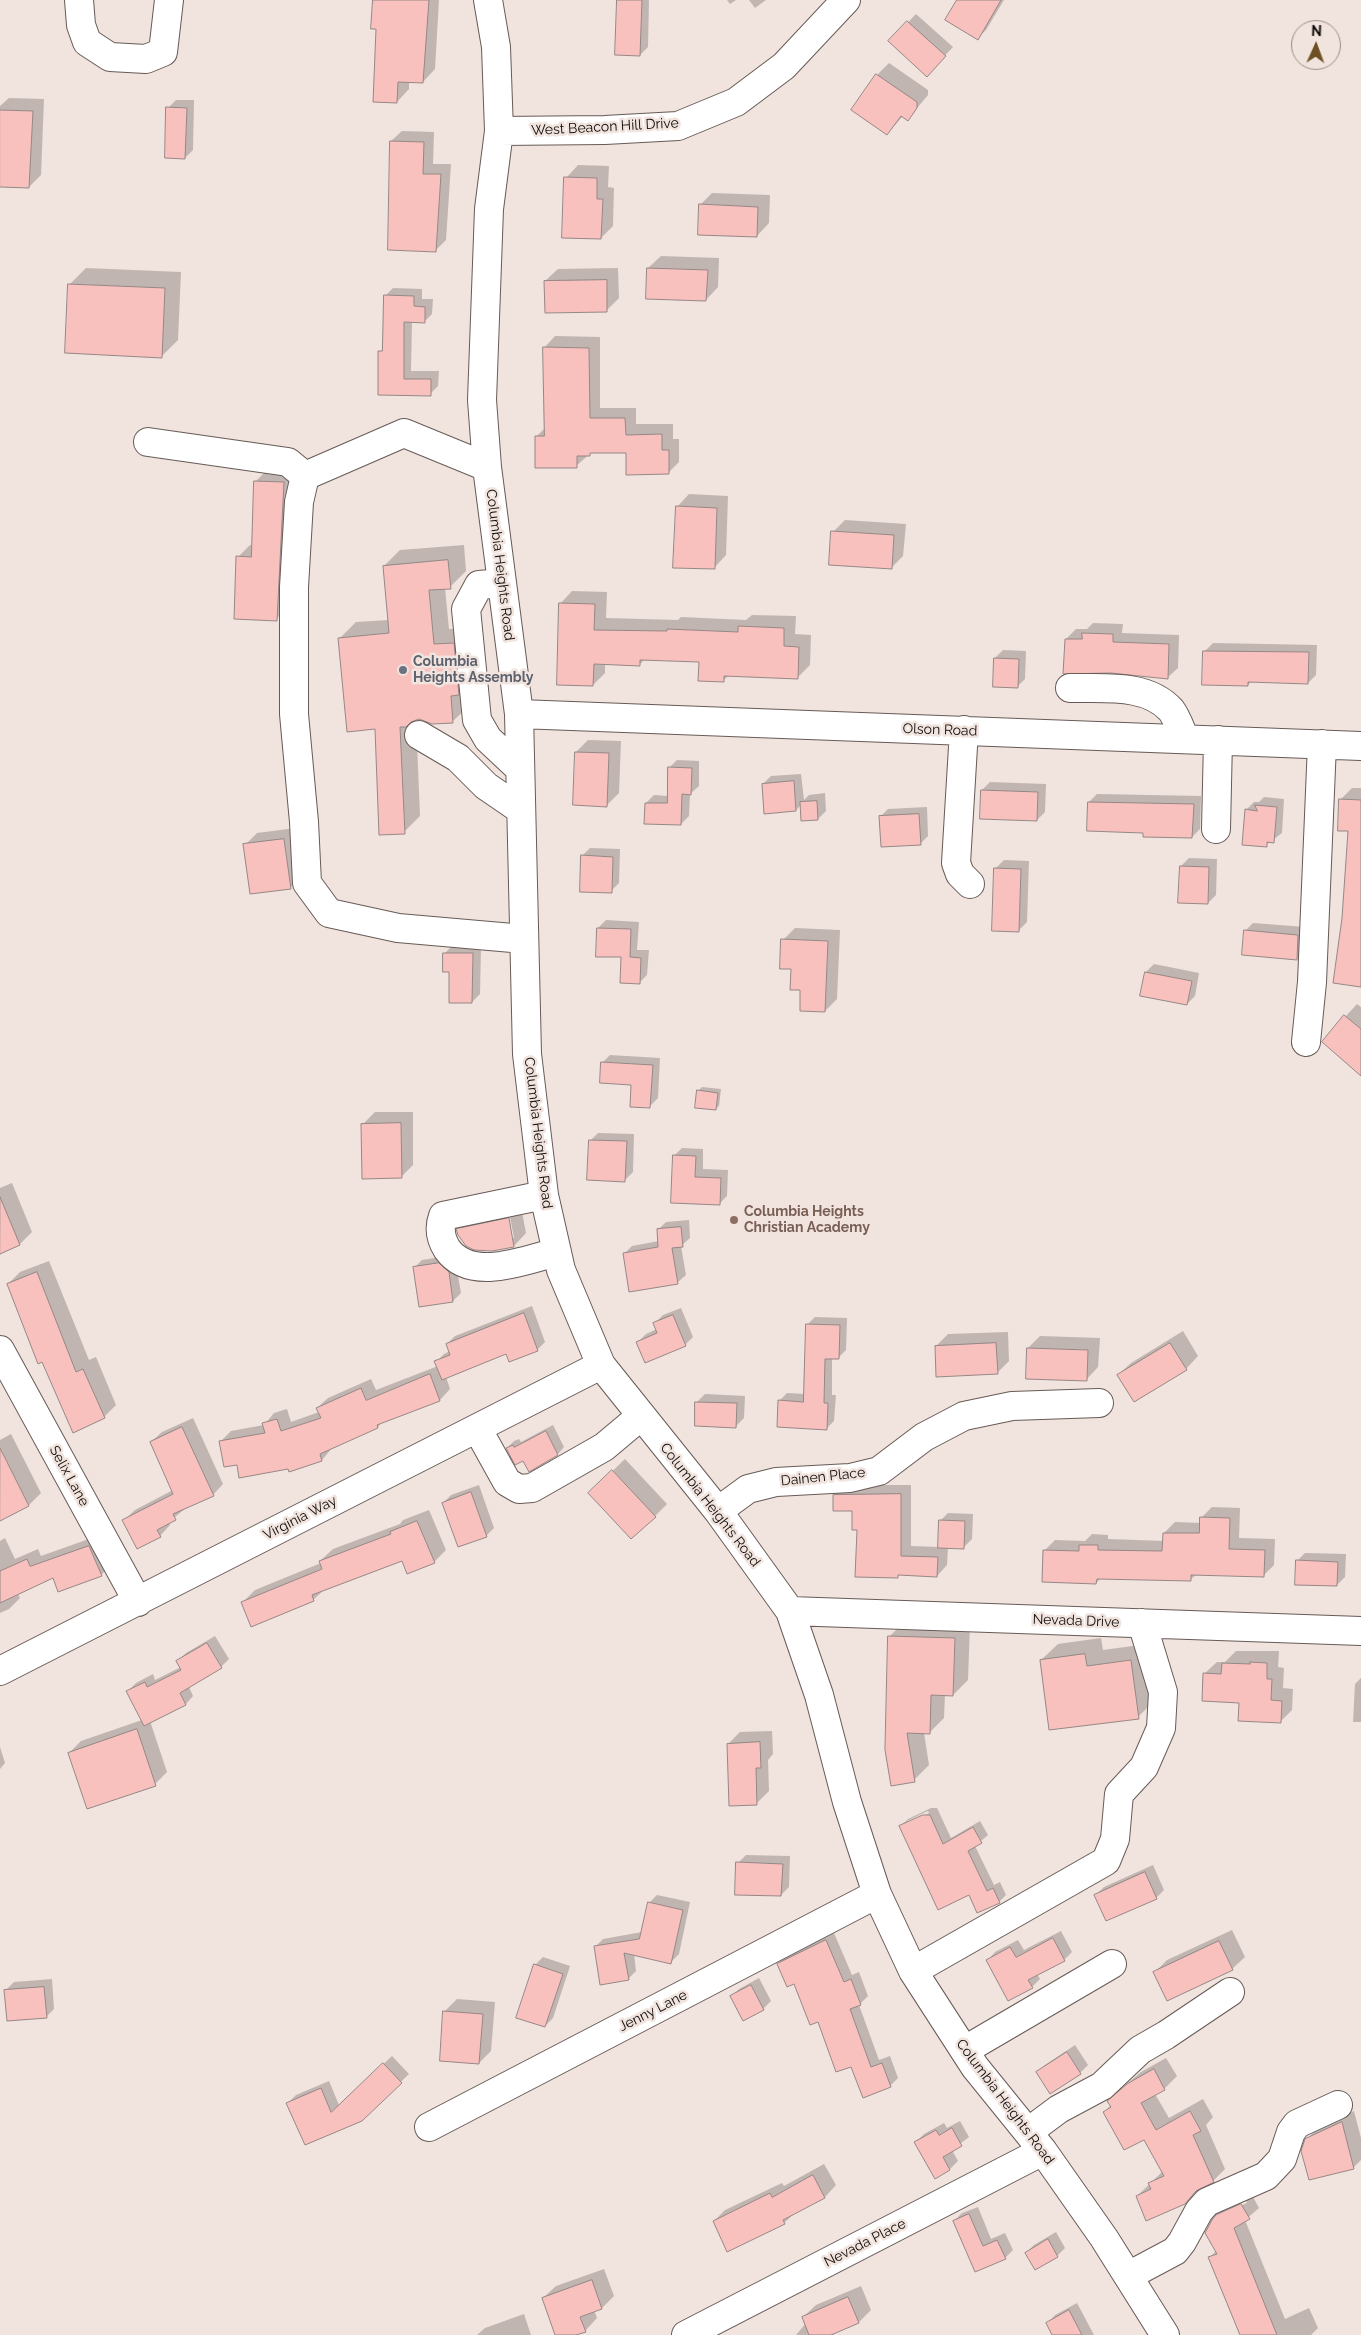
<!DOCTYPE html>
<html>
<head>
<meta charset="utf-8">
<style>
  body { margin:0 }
  #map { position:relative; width:1361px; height:2335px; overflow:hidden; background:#f1e3dd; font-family:Raleway,sans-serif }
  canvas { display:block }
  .north { position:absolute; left:1291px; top:20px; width:50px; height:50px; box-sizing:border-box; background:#f1e3dd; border:1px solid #978d88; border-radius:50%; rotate:2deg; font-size:14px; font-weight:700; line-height:20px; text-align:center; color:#0f0b09 }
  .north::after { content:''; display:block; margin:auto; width:18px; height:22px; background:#6d5124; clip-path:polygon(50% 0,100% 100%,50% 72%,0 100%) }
</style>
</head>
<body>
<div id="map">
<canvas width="1361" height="2335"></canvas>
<div class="north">N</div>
</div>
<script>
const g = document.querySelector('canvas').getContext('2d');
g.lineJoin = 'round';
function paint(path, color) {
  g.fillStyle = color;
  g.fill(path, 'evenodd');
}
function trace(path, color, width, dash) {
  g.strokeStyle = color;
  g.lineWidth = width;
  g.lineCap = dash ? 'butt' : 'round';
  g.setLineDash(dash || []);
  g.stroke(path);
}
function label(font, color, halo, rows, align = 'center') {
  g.font = font + ' Raleway,sans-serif';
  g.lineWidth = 5;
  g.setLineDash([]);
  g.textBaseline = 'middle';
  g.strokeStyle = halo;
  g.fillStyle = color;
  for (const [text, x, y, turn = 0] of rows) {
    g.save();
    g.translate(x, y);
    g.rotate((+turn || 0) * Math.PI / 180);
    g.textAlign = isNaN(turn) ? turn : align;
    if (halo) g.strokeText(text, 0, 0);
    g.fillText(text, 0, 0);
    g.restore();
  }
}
const shadow = new Path2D(`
  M374,0h65l-4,69 -12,13 -14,-1v8l-12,13 -20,-74z
  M618,0h31l-1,47 -8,8z
  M727,0h9l-6,4z
  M749,0h17l-11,8z
  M958,0h46l-18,30 -8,8z
  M916,14l37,33 -19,20 -44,-26z
  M889,63l39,27v5l-21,25 -4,-4 -16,18 -34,-24 24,-35z
  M9,98l35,1 -3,76 -12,12 -29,-16v-65z
  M176,100h18l-1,50 -8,8 -17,-50z
  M402,131l32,1 -1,32h18l-5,76 -10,10 -45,-109z
  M578,165l31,1 -1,21 6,1 -1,38 -12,12 -35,-60z
  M712,193l58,2 -1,28 -12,13 -57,-31z
  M661,256l58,2 -1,29 -12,13 -58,-32z
  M86,268l95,4 -3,68 -16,16 -92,-72z
  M618,268l1,30 -12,12 -62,-29 13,-12z
  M393,288l29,1v10h11l-1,15 -8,8 -12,-1 -1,50h28l-1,15 -8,8h-51l1,-42 4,-4 1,-52z
  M555,336l45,1v71h36v16h37v15h6v23l-11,11 -41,-21h-35l-16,14 -40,-29 9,-9 -1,-80z
  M267,470l29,1 -8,136 -12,12 -38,-62 12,-12h3l2,-63z
  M689,494l39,2 -2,59 -12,13 -37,-61z
  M845,520l61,4 -3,32 -12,12 -58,-36z
  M464,545l2,26 -16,16 -5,1 4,41 20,-1v78l-16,15 -37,-2 4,97 -16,16 -28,-104 -36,-90 16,-16 33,-2 -5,-54 16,-16z
  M572,591l35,1 -1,26 72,2 3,-3 65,3 6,-5 44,1 -1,18 16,1 -1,30 -12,12 -69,-2 -6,6 -23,-20 -55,-2 -5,5 -35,-1v10l-12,12 -33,-81z
  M1093,623l30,1 -1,9 57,2 -1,33 -11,10 -101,-39 10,-10h11z
  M1213,643l104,2 -1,30 -8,8 -56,-2 -4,4 -43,-34z
  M1003,650l23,1 -1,28 -8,8 -22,-29z
  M588,740l33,1 -2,52 -12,12 -31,-53z
  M677,760l22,1v25l-9,8 -1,22 -8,8 -35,-21 8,-8 14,1 1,-28z
  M801,774l3,26 5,-5 16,-2 1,18 -8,8 -17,-14 -5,5 -33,-26 8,-8z
  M990,782l56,2 -1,28 -8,8 -55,-30z
  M1352,788h9v197l-18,-67 7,-88 -10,-30z
  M1097,794l104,2 -1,33 -8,8 -47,-5 -56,-30z
  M1264,797l20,2 -2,34 -16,12 -20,-35 8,-8h5z
  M927,807l1,29 -8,8 -40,-27 8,-8z
  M296,828l6,48 -12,12 -45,-43 12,-12z
  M590,848l30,1 -1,34 -8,8 -29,-35z
  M1189,858l28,1 -1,36 -8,8 -27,-37z
  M1004,860l25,1 -2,61 -8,8 -23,-62z
  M606,920l33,2 -2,28h12l-2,25 -8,8 -16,-27 -25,-28z
  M1253,923l53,4 -1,23 -8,8 -52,-27z
  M795,928l45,2 -3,69 -12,12 -23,-22 -10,-21 -9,-28z
  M453,945l28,1 -1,48 -8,8 -22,-31 -5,-18z
  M1154,964l45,9 -4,23 -8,8 -41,-32z
  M1357,1004l4,3v67l-37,-34z
  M610,1055l50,3 -2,40 -8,8 -17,-22 -31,-21z
  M702,1087l19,2 -2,17 -4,3 -17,-18z
  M375,1112h38v53l-12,12 -38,-53z
  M598,1133l36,1 -1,38 -8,8 -35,-39z
  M682,1148l21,1v20l25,1 -1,26 -8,8 -45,-48z
  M12,1183l20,49 -12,12 -20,8v-64z
  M521,1207l5,26 -12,13 -39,3 -14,-10 -3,-9 12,-13zM506,1212h3l5,26h-3z
  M689,1220l1,18 -9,8 5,29 -8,7 -54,-28 8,-8 27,-5 -1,-11 8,-8z
  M448,1256l8,8 5,29 -8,8 -39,-33 8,-8z
  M49,1261l40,99 7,-3 20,48 -12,12 -96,-133 12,-12z
  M532,1306l13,36 -8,8 -30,2 -61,25 4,12 -10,11 -57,21 -5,6 -46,21 -10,12 -32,10 -1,-2 -51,-4 -17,-23 10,-10 33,-6 10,-12 13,-4 4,13 28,-10 -2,-4 11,-10 43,-19 5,11 62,-24 -2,-4 8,-8 6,-3 -3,-7 8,-8z
  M681,1308l12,29 -8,8 -47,-3 8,-8 11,-5 -2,-6 8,-8z
  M815,1317l32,1 -1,32 -8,8h-6v37h4l-2,26 -8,8 -47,-28 8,-8 18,1 2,-69z
  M1183,1331l15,25 -12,13 -68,6 13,-12z
  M1008,1332l1,29 -12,12 -61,-27 12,-12z
  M1040,1336l60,2 -2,29 -12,13 -58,-32z
  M705,1394l40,2 -1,22 -8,8 -39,-24z
  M193,1418l30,66 -10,11 -27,13 -17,14 1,3 -10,11 -36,-16 11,-10 38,-20 -22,-48 11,-10z
  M553,1425l11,22 -6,7 -34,5 -17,-11 7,-7 5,-2 2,3z
  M11,1434l30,59 -12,12 -25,12 -4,-9v-68z
  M625,1459l42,45 -12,12 -53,-35z
  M479,1485l15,43 -8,8 -43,-33 8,-8z
  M844,1485h67v61l28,1 1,-26 8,-8 25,1 -1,25 -8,8h-16l-1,18 -10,11 -37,-2 -3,3 -39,-48 -4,-20 -20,-14z
  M1212,1507l28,1 -1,30 36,1 -1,26 -11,11 -66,-2 -7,6 -89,-2 -5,5 -52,-32 11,-11 30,1 7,-7 16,1v4l56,2v-8l11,-11 26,1v-5z
  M429,1510l17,40 -12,12 -32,-2 -77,29 -12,11 -70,2 12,-12 66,-27 -1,-2 13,-12 67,-25 3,-4z
  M100,1535l12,29 -11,11 -47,1 -36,18 2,4 -11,11 -9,4v-72l5,-3 10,21 23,-10 3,7z
  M1305,1553l41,1 -1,23 -8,8 -40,-24z
  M904,1622l66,2 -2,56 -15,15 -8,-1 -1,24 -15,15h-5l5,32 -15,15 -25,-143z
  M215,1636l14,23 -8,8 -32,20 4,9 -7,8 -36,17 17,51 -12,12 -86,-31 12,-12 61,-21 -14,-29 8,-8 17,-9 2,6 26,-13 -3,-6 8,-8z
  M1101,1638l2,12 44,-6 7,57 -16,16 -97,-57 17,-16z
  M1236,1651h43l-1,16 6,1 -1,20 10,1 -1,21 -12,12 -40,-21 -36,-27 13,-12h8z
  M1361,1678v44h-8l2,-38z
  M772,1731l1,23 -5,6 1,31 -12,12 -29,-59 12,-12z
  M0,1747l5,16 -5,6z
  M931,1808h6l14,30 29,-17 8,14 -13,11 19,39 6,-3 6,13 -7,7 -29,-9 -69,-67 7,-7zM928,1811l1,2 -22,11v-3z
  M746,1855l44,1 -1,31 -8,8 -43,-32z
  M1153,1865l11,25 -8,8 -60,-3 8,-8z
  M657,1895l33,7 -11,52 -8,8 -37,-8 2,17 -8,8 -33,-32 8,-8 39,-7 7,-29z
  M1232,1930l13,27 -13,12 -78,4 13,-13z
  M1061,1931l11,21 -8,8 -27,14 3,5 -8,8 -44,-27 7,-8 23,-12 6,10z
  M834,1933l18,42 7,-3 9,24 -9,9 20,55 11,-4 8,22 -8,8 -39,-21 -33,-45 -23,-38 -17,-18 8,-8z
  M543,1957l27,9 -17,52 -8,8 -10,-61z
  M759,1978l12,23 -8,8 -32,-12 8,-8z
  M52,1979l2,30 -8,8 -40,-27 8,-8z
  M457,1999l38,3 -4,49 -12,12 -34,-52z
  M1075,2045l13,20 -8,8 -29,19 -13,-20 7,-7z
  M392,2056l17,18 -48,46 -73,-17 8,-8 33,-14 10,24z
  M1166,2058l11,18 -12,12 -10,6 14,24 34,-19 10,18 -7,8 19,44 -12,12 -14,7 -15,15 -47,-7 26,-25 -19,-33 -40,-26 7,-7 -2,-4 12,-12 20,-17z
  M1354,2111l7,27v22l-8,8 -47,-28 13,-13z
  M960,2121l9,16 -17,13 6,11 -8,8 -15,8 -19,-35 8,-8 20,-11 3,5z
  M824,2164l12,21 -11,12 -30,16 -11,10 -70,-2 11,-11 57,-27 2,3z
  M1252,2195l7,13 -14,12 40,99 24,-11 9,20 -7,7h-55l-46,-78 7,-7v-34l4,-4v2l26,-11 -1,-3 -24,11 6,-6z
  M978,2207l13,32 14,-6 8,17 -8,8 -29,13 -22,-50 8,-8z
  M1056,2232l9,16 -8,8 -21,12 -10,-15 8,-8z
  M604,2269l10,27 -12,12 -8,2 3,8 -12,13 -12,4h-16l-14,-37 13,-12z
  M861,2286l10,24 -12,12 -26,11 1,2h-38l10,-12 -3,-6 13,-12z
  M1077,2303l17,32h-40l-6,-12 7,-8z
  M524,2314l7,21h-54l8,-7z`);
const building = new Path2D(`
  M373,0h56l-6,83 -25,-1 -1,21 -24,-1 3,-73h-5z
  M617,0h25l-2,56 -25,-1z
  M957,0h44l-23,40 -33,-20z
  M907,21l39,35 -19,21 -39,-36z
  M876,74l41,28v6l-9,13 -7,-5 -14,19 -36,-25z
  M166,107l21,1 -2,51 -20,-1z
  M0,110l33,1 -4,77 -29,-1z
  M390,141l34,1 -1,32h18l-5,78 -48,-2z
  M564,177l33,1v21h6l-2,40 -39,-1z
  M699,204l59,3 -1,30 -59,-2z
  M647,268l61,2 -2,31 -60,-2z
  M607,280v32l-62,1 -1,-32z
  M68,284l97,4 -3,70 -97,-5z
  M384,295l30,1v10l11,1v16l-21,-1v57h27v17l-53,-1v-44h4z
  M543,347l46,1 1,70h35l1,17 36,-1v16h7v24l-43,1v-22h-36v3h-13v12h-42v-32h9z
  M254,481l30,1 -7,139 -43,-2 2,-63 15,1z
  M676,506l41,2 -2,61 -42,-1z
  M831,531l63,4 -2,34 -63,-4z
  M448,560l3,29 -22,1 5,54 20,-1 5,52 -8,1 2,27 -21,1 -13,-5 -8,3 -5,5h-6l5,107 -26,1 -4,-106 -28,3 -9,-94 51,-5 -6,-67z
  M559,603l36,1 -1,26 73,1v-2l71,3v-6l46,2v18l15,1 -1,32 -74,-3v6l-26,-1 1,-19 -59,-2v6l-46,-2 -1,22 -36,-1z
  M1082,633l31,1v8l56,2 -1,35 -57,-6 -48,1 2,-35h17z
  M1203,651l106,1 -1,32 -60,-2v4l-46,-1z
  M994,658l25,1 -1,29 -25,-1z
  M575,752l34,1 -2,54 -34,-2z
  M668,767l24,1 -1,27 -9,-1 -1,31 -37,-1 1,-21h22z
  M794,781l2,30 -32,3 -2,-30z
  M981,790l57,2 -1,29 -57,-2z
  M1339,799l22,1v187l-28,-4 9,-65 6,-87h-10z
  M817,801l1,19 -17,1 -1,-19z
  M1088,802l106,2 -2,34 -49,-1v-4l-56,-2z
  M1255,805l22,2 -3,36 -7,-1v5l-25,-2 3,-36 12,2z
  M919,814l2,31 -40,2 -2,-31z
  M284,839l7,50 -41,5 -7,-50z
  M581,855l32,2 -1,36 -32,-1z
  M1180,866l29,1 -1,37 -30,-1z
  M994,868l27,1 -2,63 -27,-1z
  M597,928l34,1 -1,28 11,1 -1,26 -20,-1 1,-26h-25z
  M1244,930l54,5 -1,25 -55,-5z
  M781,939l47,2 -3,71 -25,-1v-21h-10l1,-21h-11z
  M443,953h30l-1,50h-23v-31h-6z
  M1145,972l47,9 -5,24 -47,-9z
  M1344,1015l17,14v47l-39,-34z
  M601,1062l52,3 -3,43 -20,-1 1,-22 -31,-2z
  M697,1090l21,3 -2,17 -21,-2z
  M401,1123l1,55 -40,1 -1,-55z
  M589,1140l38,1 -2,41 -38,-2z
  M673,1155l23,1 -1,21 26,1 -1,27 -49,-2z
  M0,1197l20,48 -20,9z
  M509,1218l5,29 -22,4 -18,-1 -8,-4 -8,-11 -2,-6z
  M681,1227l2,20 -11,1 6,36 -49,8 -6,-39 35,-6 -1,-18z
  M439,1263l10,9 4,30 -34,5 -6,-40z
  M37,1272l39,100 7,-3 22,49 -32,15 -31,-71 -4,2 -31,-80z
  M524,1313l14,38 -29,11 -3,-8 -64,26 -8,-19 16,-6 -4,-11z
  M673,1315l13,31 -41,17 -9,-21 21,-9 -4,-10z
  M806,1324l34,1 -1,34h-14l-1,44h4l-1,27 -50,-3 1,-27 25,2z
  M996,1343l2,31 -62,3 -1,-31z
  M1170,1343l17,27 -53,32 -17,-27z
  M1027,1348l61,2 -1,31 -61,-2z
  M430,1374l10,27 -63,24 1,3 -58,26 2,7 -33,11 -1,-3 -49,9 -2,-13 -13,2 -5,-26 46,-8 -3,-10 15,-4 4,12 40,-13 -5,-10 45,-20 5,12z
  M695,1402l42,1 -1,25 -41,-2z
  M182,1427l32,69 -41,18 3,6 -19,10 4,7 -24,12 -15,-29 51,-26 -23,-52z
  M546,1431l12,24 -29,17 -6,-11 -8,4 -9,-17 7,-3 1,2z
  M0,1448l29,58 -29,15z
  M612,1470l44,47 -25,22 -43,-46z
  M471,1492l16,45 -29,10 -16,-44z
  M901,1494v62l37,1 -1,20 -39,-2v3l-43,-1 2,-47h-5v-19h-19v-16z
  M1200,1517l30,1 -1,31 36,1 -1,27 -73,-2v6l-94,-2 -1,5 -54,-2 1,-32 36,1v-6h19v5l64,1 1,-18h36z
  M939,1520l26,1 -1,28 -26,-1z
  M417,1521l18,42 -28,11 -5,-13 -90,34 2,6 -63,26 -10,-25 81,-33 -3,-8 72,-27 -1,-2z
  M89,1546l13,30 -44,16 -5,-14 -53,25v-32l27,-12 3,7z
  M1296,1560l42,2 -1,24 -42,-1z
  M888,1636l67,2 -2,58 -22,-1 -1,39 -23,-1 8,49 -24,4 -6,-36z
  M207,1643l15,25 -42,25 6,12 -42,21 -18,-35 19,-9 2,5 34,-17 -5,-9z
  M1085,1654l2,12 44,-6 8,59 -90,11 -9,-70z
  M1250,1662l17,1v16h5l-1,21 11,1 -1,22 -43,-2 1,-18 -37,-2 1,-28 18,1 1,-11 28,1z
  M137,1729l19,57 -69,23 -19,-56z
  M760,1742l1,26h-5l1,37 -28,1 -2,-62z
  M923,1815h7l13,29 30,-17 9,16 -14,8 19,40 6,-3 7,15 -23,10 -8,-18 -31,15 -39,-84z
  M736,1862l47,2 -2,32 -46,-1z
  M1145,1872l12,27 -51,22 -12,-26z
  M648,1902l35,8 -12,54 -47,-11 5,27 -29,5 -6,-39 45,-7z
  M1053,1938l12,23 -37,19 5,8 -25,13 -22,-41 24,-13 6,10z
  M826,1940l18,42 7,-3 10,26 -11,4 21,58 11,-4 9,24 -28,11 -12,-31 -15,5 -18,-50 -8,3 -16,-41 -7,3 -10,-23z
  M1219,1941l14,29 -66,31 -14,-29z
  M534,1964l29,10 -18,53 -29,-9z
  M751,1985l13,25 -21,11 -13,-25z
  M44,1987l3,31 -40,3 -3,-31z
  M443,2011l40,3 -4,50 -39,-3z
  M1067,2052l14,22 -31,20 -14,-22z
  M383,2063l19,20 -40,38 -57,24 -19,-42 35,-15 10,24z
  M1154,2069l11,21 -24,13 15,27 34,-19 11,20 -8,4 21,47 -18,9 -11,13 -39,17 -10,-25 15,-7 -3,-6 16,-7 -20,-36 -20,10 -21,-38 8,-5 -4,-6 20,-17z
  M1342,2122l12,47 -45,11 -8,-29 4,-12z
  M952,2128l10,18 -19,11 7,13 -15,9 -21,-37 22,-12 3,5z
  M813,2175l12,23 -42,22 2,4 -58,28 -14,-31 57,-28 2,4z
  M1241,2204l9,15 -16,9 43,107h-37l-32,-78 9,-3 -12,-21 7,-13 4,-5z
  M969,2214l14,32 14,-6 9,19 -31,13 -22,-51z
  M1048,2239l10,18 -23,13 -10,-17z
  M592,2280l10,29 -22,8 6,15 -10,3h-21l-13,-37z
  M848,2297l11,26 -28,12h-22l-7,-18z
  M1069,2310l13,25h-30l-6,-12z`);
const minor = new Path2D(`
  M79,0l2,25 6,17 23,15 36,2 17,-7 6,-52
  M488,0l8,47 3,84 -10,78 -7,191 5,67 32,247 8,340 17,141 17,75 40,95 117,146 72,100 29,84 28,107 30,92 36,77 62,96 68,84 61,87 61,97
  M499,131l106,-1 73,-4 58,-24 48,-36 62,-66
  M148,442l140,20 17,14
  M487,467l-83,-34 -99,43 -6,26 -5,85v127l10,108 3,61 22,30 69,15 126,11
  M502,583l-23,2 -13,24 11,111 11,19 32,30
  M1070,688c34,1 76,-5 101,22 6,8 10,20 14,29
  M519,714l842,32
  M964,730l-8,133 4,11 10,10
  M419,735l39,23 28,28 35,24
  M1216,829l2,-89
  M1306,1042l6,-60 10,-238
  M544,1195l-101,21c-4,11 -3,22 4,33 24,34 78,11 110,3
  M0,1350l138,252
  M477,1428l30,54 12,7 13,-1 72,-41 37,-31
  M718,1511l30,-22 28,-7 74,-4 29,-7 45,-34 40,-21 48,-10 87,-3
  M790,1611l571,20
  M0,1671l601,-306
  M913,1971l193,-110 9,-22 4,-45 25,-27 17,-39 2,-36 -21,-69
  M965,2050l147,-86
  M429,2127l448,-233
  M1028,2132l31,-23 43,-23 38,-36 26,-15 64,-43
  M1128,2276l47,-25 7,-9 17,-31 8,-9 59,-26 16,-17 9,-27 6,-8 41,-19
  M686,2335l357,-184`);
const markers = [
  [403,670,5,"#6b7280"],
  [734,1220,5,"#8d6e63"]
];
const streetNames = [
  ["West Beacon Hill Drive",605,127,-3],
  ["Columbia Heights Road",500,565,83],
  ["Olson Road",940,730,2],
  ["Columbia Heights Road",538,1133,83],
  ["Selix Lane",69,1476,61],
  ["Dainen Place",823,1477,-6],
  ["Columbia Heights Road",710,1505,52],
  ["Virginia Way",300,1518,-27],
  ["Nevada Drive",1076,1621,2],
  ["Jenny Lane",653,2011,-27],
  ["Columbia Heights Road",1005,2102,53],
  ["Nevada Place",865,2243,-27]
];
const worshipNames = [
  ["Columbia",413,662],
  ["Heights Assembly",413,678]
];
const educationNames = [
  ["Columbia Heights",744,1212],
  ["Christian Academy",744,1228]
];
paint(shadow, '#0003');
paint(building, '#f9c1be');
trace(building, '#958786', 1);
trace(minor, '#675b57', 30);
trace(minor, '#fff', 28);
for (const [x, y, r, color] of markers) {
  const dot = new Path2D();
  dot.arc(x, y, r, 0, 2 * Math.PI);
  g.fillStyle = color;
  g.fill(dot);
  trace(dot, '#f1e3dd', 2);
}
label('14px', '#0f0b09', '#f1e3dd', streetNames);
label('bold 14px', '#5b616d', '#f1e3dd', worshipNames, 'left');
label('bold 14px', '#785e54', '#f1e3dd', educationNames, 'left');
</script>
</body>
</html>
